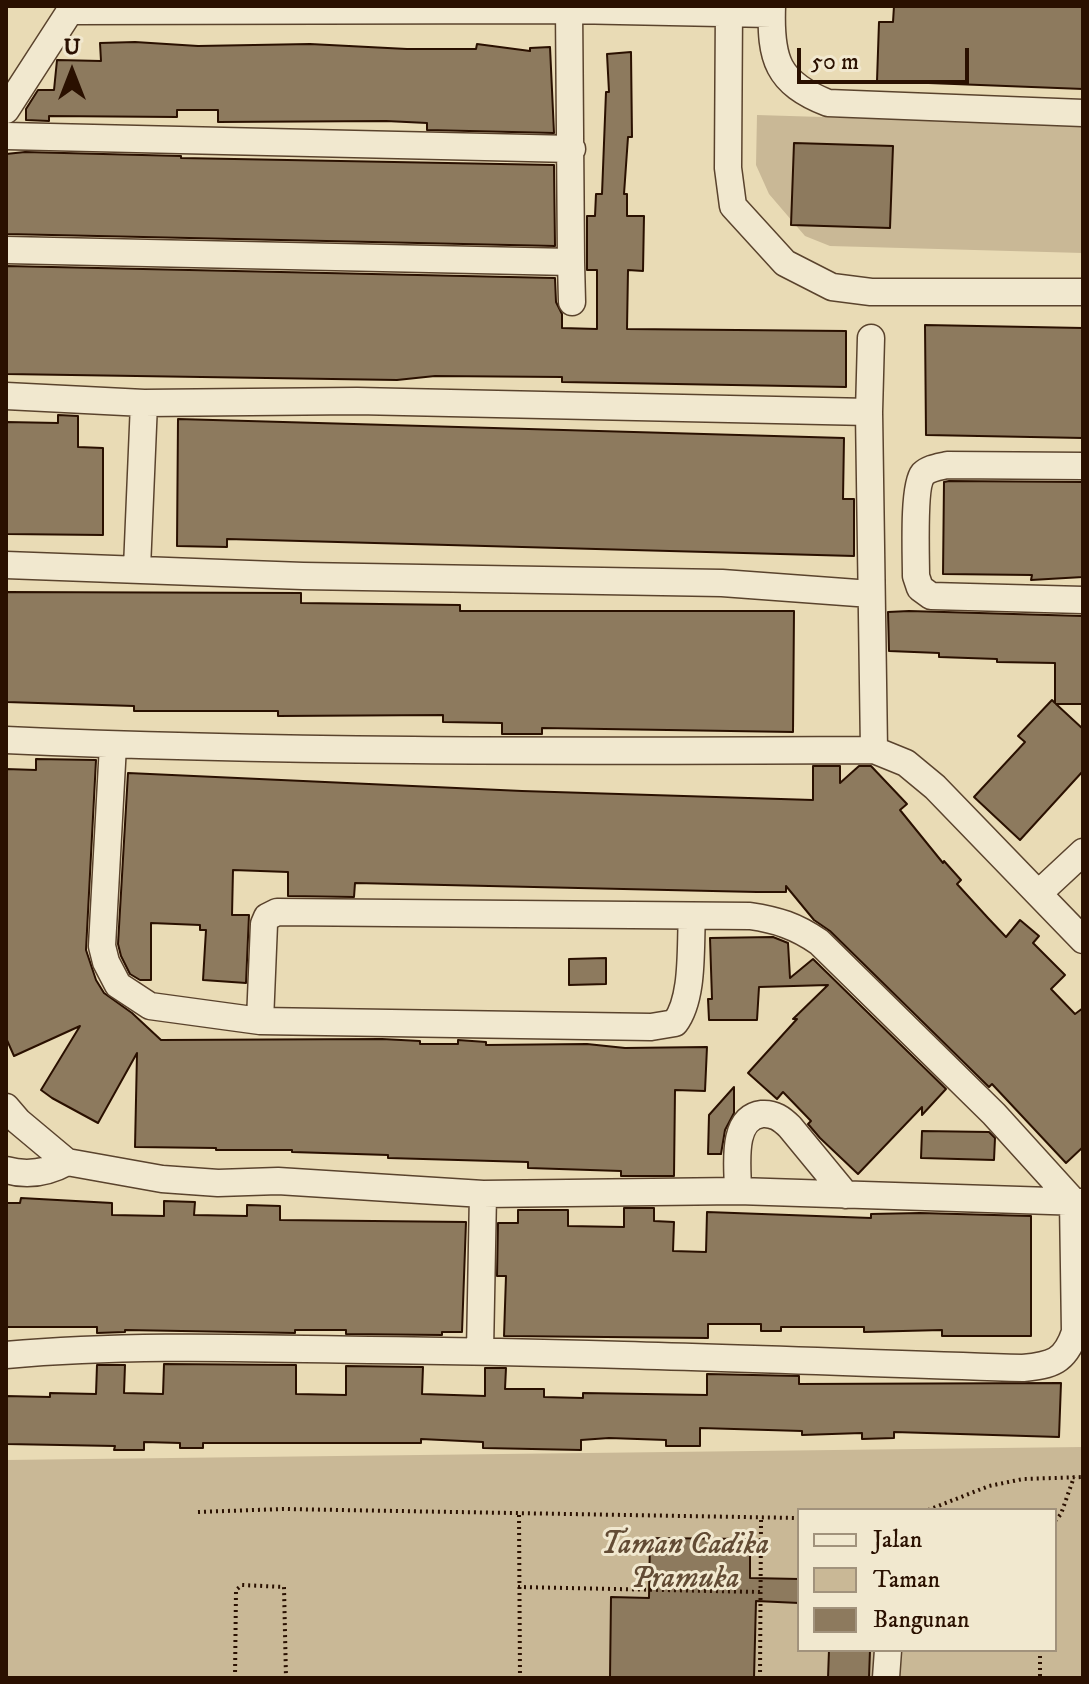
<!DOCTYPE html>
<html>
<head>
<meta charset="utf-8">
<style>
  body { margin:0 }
  #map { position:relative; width:1089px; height:1684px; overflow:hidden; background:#e9dbb5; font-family:"IM FELL DW Pica",serif }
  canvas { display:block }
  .frame { position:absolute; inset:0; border:8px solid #2a1000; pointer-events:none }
  .legend { position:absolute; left:797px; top:1508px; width:260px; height:144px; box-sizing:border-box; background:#f1e8cf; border:2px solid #a1927c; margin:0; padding:10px 14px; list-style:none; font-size:24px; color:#2a1000 }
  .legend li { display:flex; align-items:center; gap:16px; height:40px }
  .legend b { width:40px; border:2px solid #a1927c }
  .north { position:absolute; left:32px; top:32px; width:80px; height:80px; -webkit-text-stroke:6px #f1e8cf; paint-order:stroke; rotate:0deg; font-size:22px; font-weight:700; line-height:32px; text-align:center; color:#2a1000 }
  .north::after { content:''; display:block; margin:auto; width:28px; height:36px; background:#2a1000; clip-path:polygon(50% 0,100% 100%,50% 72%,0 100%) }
  .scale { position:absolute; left:797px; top:48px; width:172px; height:36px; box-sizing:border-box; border:4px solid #2a1000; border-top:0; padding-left:10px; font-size:24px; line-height:28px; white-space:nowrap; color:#2a1000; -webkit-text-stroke:6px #f1e8cf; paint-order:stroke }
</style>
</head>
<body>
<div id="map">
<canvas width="1089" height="1684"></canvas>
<div class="frame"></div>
<ul class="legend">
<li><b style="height:10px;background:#f1e8cf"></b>Jalan</li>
<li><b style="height:22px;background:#c9b896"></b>Taman</li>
<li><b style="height:22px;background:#8d7a5e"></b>Bangunan</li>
</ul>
<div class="north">U</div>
<div class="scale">50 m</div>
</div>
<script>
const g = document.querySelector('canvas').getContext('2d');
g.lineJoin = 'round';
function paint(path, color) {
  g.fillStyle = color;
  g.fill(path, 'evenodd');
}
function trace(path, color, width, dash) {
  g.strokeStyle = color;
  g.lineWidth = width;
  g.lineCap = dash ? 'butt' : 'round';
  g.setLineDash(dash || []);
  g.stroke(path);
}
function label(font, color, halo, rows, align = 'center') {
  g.font = font + ' "IM FELL DW Pica",serif';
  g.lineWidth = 6;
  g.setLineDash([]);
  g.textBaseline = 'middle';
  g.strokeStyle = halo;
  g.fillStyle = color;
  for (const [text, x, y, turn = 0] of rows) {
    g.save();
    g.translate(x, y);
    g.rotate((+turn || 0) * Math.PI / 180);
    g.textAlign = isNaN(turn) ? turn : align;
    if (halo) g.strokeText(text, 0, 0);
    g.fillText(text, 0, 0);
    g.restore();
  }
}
const green = new Path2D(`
  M757,115l326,10v128l-253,-7 -25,-10 -36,-42 -13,-29z
  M1083,1447v231h-1077v-218zM799,1510h256v140h-256z`);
const building = new Path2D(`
  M894,6h189v83l-206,-8 2,-59h14z
  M135,42l63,4 112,-2 97,5h69l1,-5 53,7v-3l20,-1 4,86 -127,-3v-7l-41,-2 -168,1v-12h-41v7l-128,-1v5l-23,-1v-11l12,-19h16l3,-30 44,1 -1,-18z
  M631,52l1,85h-4l-4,57h3v22h17l-1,55 -15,-1 -1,59 219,2v56l-284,-5v-5l-127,-1 -38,4 -391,-6v-108l549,12 1,24 6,12v14l35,1v-59h-10v-54h8l1,-22h6l4,-102h3l-2,-38z
  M794,143l99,3 -3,82 -99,-3z
  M25,152l156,4v2l373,7 1,81 -549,-12v-80z
  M925,325l158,3v110l-157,-3z
  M58,415l20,1v31l25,1v87l-97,-1v-112l52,1z
  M178,419l666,19 -1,61h11v57l-627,-17v8l-50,-1z
  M949,481l134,1v95l-52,3 1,-5 -89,-1 1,-92z
  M6,592l295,1v10l159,2v6h334l-1,121 -251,-4v6h-40v-11l-59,-1v-7l-165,1v-5h-144v-5l-128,-4z
  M909,611l174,5v88h-27l27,25v42l-63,69 -46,-43 51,-55 -7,-6 34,-36 3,3v-40l-58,-1v-3l-58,-2v-4l-50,-2 -1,-39z
  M36,759l60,1 -10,190 10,30 8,13 28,20 29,27 221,-1 38,2v3h38v-4l28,2v3l101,-1 38,4 82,-1 -2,44 -30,-1 -1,86h-53v-5l-93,-3v-6l-140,-4v-3l-96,-3v-2h-76v-2l-81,-1 2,-94 -39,70 -46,-25 -11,-8 39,-64 -66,30 -8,-18v-269l30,1z
  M813,766h27v17l19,-17h12l36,38 -7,6 43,53 1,-2 17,19 -4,4 31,34 18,19 14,-17 19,16 -6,7 32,32 -14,14 24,25 8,-6v139l-17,16 -74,-79 -3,3 -159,-156 -16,-11 -28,-34v6h-29l-402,-9 -1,14 -66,-1v-24l-55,-2 -1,45h17l-3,68 -43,-3 3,-50h-6v-5l-49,-2v57h-11l-10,-6 -9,-18 -3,-12 10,-171 394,18 291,9z
  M773,937l15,6 2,35 23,-19 133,130 -24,26v-8l-64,67 -38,-36 -12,-14 3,-3 -28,-29 -6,7 -29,-26 49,-54h-4l35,-34 -69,2 -2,33h-48l-1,-21h4l-2,-61z
  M606,958v26l-37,1v-26z
  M734,1087v26l-9,17 -4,24h-13l1,-39z
  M922,1131l67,1 6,6 -1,22 -73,-2z
  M21,1198l91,5v12l52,1v-15l31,1 -1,13 53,1v-11l33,1v14l186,2 -4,110h-20v3l-96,-1v-4h-51v3l-170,-3v2l-28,1v-6h-91v-124h14z
  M624,1208h30v13l20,1 -1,29 33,1 1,-40 164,6v-4l49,-1 111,3v120h-89v-6l-78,2v-5h-83v4h-20v-7h-53v14l-204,-2 2,-60h-9l1,-53h20v-13h50v16l56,1z
  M164,1364l132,1v29l50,1v-29l77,1 -1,27 63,2v-28h21l-1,21h39v8l39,1v-5l124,2v-21l92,2v8l262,-1 -2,54 -165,-5v6l-32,1v-6l-60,2v-4l-102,-3v18h-34v-6l-57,-2 -28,2v10l-98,-2v-6l-62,-3v4h-218v5h-23v-5l-36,-1v8h-30l1,-4 -109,-2v-48l44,1v-4l46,1 1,-29h28l-1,28 39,1z
  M650,1538l100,1v39l49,1v24l-43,-2 -2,77h-144l1,-81 38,1z
  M829,1650h41l-1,28h-41z`);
const path = new Path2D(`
  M928,1510l61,-24 34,-7 60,-2
  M198,1512l85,-3 516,9
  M519,1515l1,163
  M1055,1521l6,-7 13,-37
  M518,1587l242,5
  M1040,1650v28
  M235,1678l1,-88 6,-5 42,2 2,91
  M760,1678l1,-159`);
const minor = new Path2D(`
  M69,6l1,5 499,-1 202,4
  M729,6l-1,162 5,38 52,57 47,24 39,5h212
  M772,6c-2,53 5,77 56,97l255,10
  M6,110l64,-99
  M6,136l566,13
  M6,250l565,12 -2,-256
  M571,262l1,40
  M871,338l-2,74 5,338
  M6,396l138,7 213,-2 512,11
  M1083,466l-136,-1c-8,2 -18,3 -24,9 -10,12 -7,83 -7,102l4,12 11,8 152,4
  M6,565l297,11 419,7 149,11
  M137,568l7,-165
  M6,740c289,13 579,11 868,10l32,13 29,24 148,153
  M113,745l-11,201 4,16 12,23 32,21 110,15 391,6 24,-4c19,-25 15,-76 17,-107
  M1039,893l44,-41
  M6,1107l12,14 49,41 95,17 56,4 60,-2 205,13 255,-3 344,11
  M6,1170c21,6 41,3 61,-8
  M738,1191c0,-23 -8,-73 24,-77 12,-1 20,5 28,13l56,68
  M480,1351l3,-157
  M6,1355c120,-11 242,-7 363,-5 218,2 436,11 654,18 29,-3 42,-6 52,-36l-2,-131 -79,-87 -175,-172c-23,-16 -42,-22 -69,-26l-473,-4 -10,5 -3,7 -4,97
  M886,1678l2,-28`);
const parkNames = [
  ["Taman Cadika",685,1547],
  ["Pramuka",685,1581]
];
paint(green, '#c9b896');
paint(building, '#8d7a5e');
trace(building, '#2a1000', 2);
trace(minor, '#5a432d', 29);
trace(path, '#2a1000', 4, [2, 4]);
trace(minor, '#f1e8cf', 26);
label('italic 30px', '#624b34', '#f1e8cf', parkNames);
</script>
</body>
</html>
